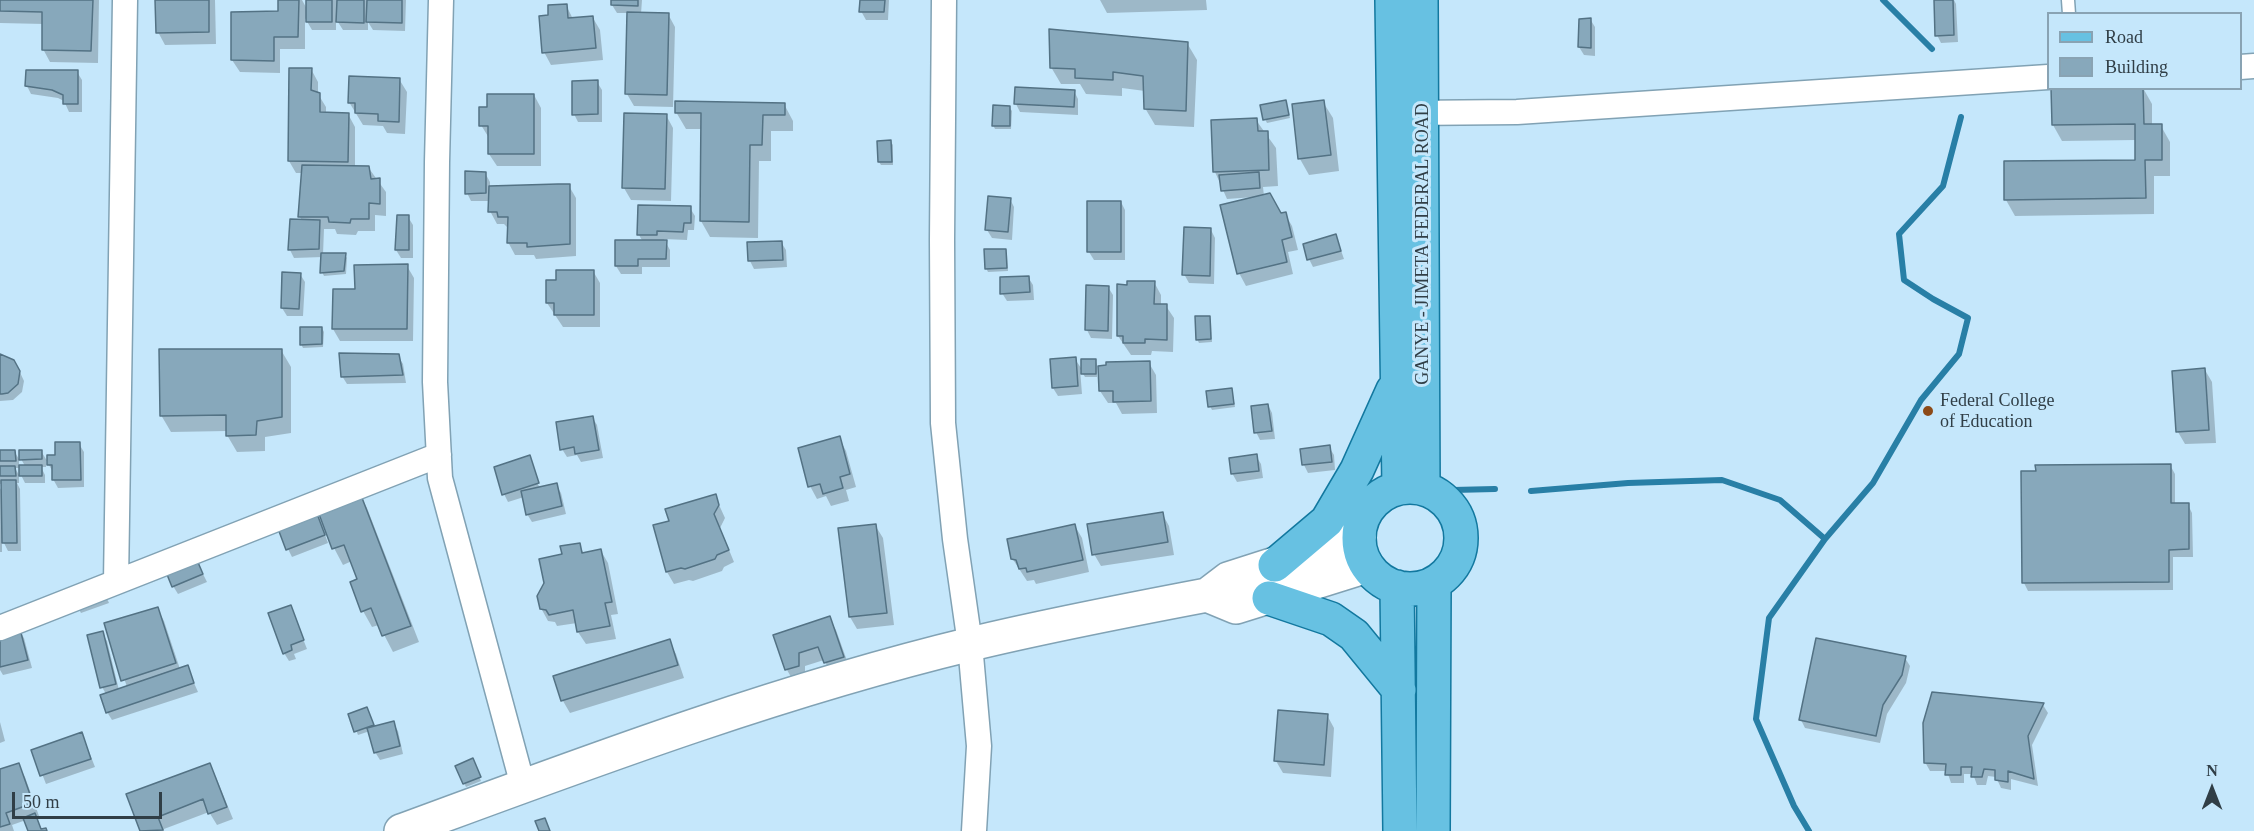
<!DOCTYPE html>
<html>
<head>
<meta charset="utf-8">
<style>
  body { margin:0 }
  #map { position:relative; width:2254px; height:831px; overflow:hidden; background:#c5e7fb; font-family:Georgia,serif }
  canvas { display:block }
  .legend { position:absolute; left:2047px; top:12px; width:195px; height:78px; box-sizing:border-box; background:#c5e7fb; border:2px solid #89a3b3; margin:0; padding:8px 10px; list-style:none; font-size:18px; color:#303e46 }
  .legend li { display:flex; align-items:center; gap:12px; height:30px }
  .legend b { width:30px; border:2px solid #89a3b3 }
  .north { position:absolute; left:2182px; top:759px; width:60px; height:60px; -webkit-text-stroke:4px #c5e7fb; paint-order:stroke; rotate:0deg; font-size:16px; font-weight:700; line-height:24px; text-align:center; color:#303e46 }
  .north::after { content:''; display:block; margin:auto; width:21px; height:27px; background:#303e46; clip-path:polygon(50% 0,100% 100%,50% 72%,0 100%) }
  .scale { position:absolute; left:12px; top:792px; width:150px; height:27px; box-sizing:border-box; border:3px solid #303e46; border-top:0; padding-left:8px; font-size:18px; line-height:21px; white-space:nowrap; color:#303e46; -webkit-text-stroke:4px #c5e7fb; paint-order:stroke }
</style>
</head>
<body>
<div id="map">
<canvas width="2254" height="831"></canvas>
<ul class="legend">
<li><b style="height:8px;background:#67c1e2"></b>Road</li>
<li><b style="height:16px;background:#87a8bb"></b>Building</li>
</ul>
<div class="north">N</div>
<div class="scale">50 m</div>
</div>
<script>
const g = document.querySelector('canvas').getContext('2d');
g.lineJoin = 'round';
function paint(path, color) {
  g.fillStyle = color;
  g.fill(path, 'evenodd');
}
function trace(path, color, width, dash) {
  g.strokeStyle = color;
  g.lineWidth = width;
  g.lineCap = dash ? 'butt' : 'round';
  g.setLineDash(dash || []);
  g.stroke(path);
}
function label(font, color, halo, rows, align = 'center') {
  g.font = font + ' Georgia,serif';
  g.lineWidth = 6;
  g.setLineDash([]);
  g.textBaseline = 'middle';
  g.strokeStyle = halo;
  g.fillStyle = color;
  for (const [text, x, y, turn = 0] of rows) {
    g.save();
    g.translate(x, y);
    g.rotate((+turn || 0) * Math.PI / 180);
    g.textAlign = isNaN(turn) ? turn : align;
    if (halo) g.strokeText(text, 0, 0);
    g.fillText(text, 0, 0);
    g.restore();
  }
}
const shadow = new Path2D(`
  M0,0h99l-1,63 -48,-1 -7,-13 1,-25 -44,-1z
  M157,0h58l1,44 -51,1 -7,-13z
  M280,0h22l5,9v-9h99l-1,31 -32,-1 -5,-8v8h-25l-7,-11v11h-24l-7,-12v31h-25v24l-40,-1 -8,-12 48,-47z
  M612,0h30l-1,14h27l7,13 -2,80 -39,-1 -7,-12 1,-81h-11l-5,-8z
  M861,0h28l-1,20h-22l-5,-9z
  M1100,0h106l1,10 -100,3z
  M1935,0h19l2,4 2,38 -17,1 -4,-8z
  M566,5l7,14 20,-1 7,12 3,30 -52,5 -7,-13 6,-35z
  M1590,19l5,8v29l-11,-1 -5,-8z
  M1187,43l10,17 -3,67 -39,-2 -10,-17v-17l-23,-3v8l-36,-2 -6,-10h-19l-10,-17z
  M311,69l7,13v12l8,13v7h22l7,13v40h13l18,25v24l-11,-1v16h-17l-2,4 -19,-1 -2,-5h-11l-1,26h22l2,3 -1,16 -22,2 -2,-4 1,-15 -29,1 -4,-8 12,-29 -2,-4 3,-44h-7l-7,-12z
  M77,72l5,8v32h-13l-5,-11 -6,-3 -27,-4 -4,-8z
  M399,79l8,13 -2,42 -18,-1 -4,-7 -20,-1 -14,-23z
  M597,82l5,8v32h-24l-4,-8z
  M2143,88l9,16v22h9l9,16v34h-16v38l-139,2 -9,-16 130,-38v-22l-74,1 -9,-16z
  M1074,91l4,8v16l-58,-3 -4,-8z
  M534,95l7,13v58h-44l-8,-12v-16l-8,-13 7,-16z
  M1285,101l5,17 -23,5 -2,-4z
  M1323,102l10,16 6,53 -30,4 -9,-16z
  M784,104l9,17v10h-22v30h-12l-1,77 -48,-1 -9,-16 1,-92h-16l-10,-17z
  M1009,107l3,4 -1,18h-16l-2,-4z
  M666,115l7,13 -2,73 -40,-1 -7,-12z
  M1256,120l20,28 2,38 -15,1 1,9 17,19 4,-1 7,12 6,24 -10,2 5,22 -47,12 -7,-13 16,-76 -28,2 -12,-27z
  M891,142l2,3v20h-12l-2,-3z
  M485,173l5,9v6l79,-2 7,12v58l-40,3 -2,-4h-19l-7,-13 1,-13 -5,-5h-7l-7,-13v-10h-19l-4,-8z
  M1010,199l4,8 -2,33 -20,-2 -5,-8z
  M1121,202l4,8v50h-31l-5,-8z
  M690,208l5,8 -1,14h-6l-1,10 -23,-1 6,11v17h-28v7h-21l-5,-8 27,-24 -4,-7z
  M408,217l5,8v33h-12l-5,-8z
  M1211,230l4,8 -1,46 -25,-1 -5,-9z
  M1336,236l8,23 -31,8 -4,-8z
  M781,242l5,8 1,17 -33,2 -4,-8z
  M1005,250l2,4 1,17 -20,1 -2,-4z
  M407,266l7,12 -1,63h-73l-7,-12 23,-39z
  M593,271l7,12v44h-37l-16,-24 10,-21z
  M300,274l5,8 -2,34h-16l-5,-8z
  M1028,277l5,8 1,15 -27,1 -5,-8z
  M1154,282l7,13v11h5l8,12 -1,34 -21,-1 -1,4h-20l-13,-19z
  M1108,287l5,8 -1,44 -21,-1 -4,-8z
  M1209,317l2,4 1,21 -13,1 -2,-4z
  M322,328l2,4 -1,15 -20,1 -2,-4z
  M281,350l10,17v66l-26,4v14l-28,1 -10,-17v-4l-56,1 -10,-17z
  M0,356l17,10 7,15 -2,11 -9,8 -13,1z
  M398,356l5,8 3,19 -59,1 -5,-8z
  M1075,359l8,12 12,-11 2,4v13h-12l-5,-8 2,25 -24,2 -5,-8z
  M1149,363l7,12 1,38 -35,1 -6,-11h-8l-8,-12z
  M2205,370l7,12 4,61 -31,1 -7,-12 -4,-60z
  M1232,390l3,17 -23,3 -2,-4z
  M1268,405l4,8 3,26 -15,1 -4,-8z
  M592,417l5,8 6,33 -22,4 -4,-7 -10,2 -5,-8z
  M839,438l7,13 10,36 -10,3 3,11 -18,5 -5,-10 -9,3 -7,-13z
  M79,444l5,8v35l-26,1 -5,-9v-7l-7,-12v7h-5l4,8v8h-20l-4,-8v-7h-6l4,7v8h-2l3,6 1,62h-13l-6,-12v13h-2v-64l3,5v-9h-3v-32l14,-1 5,8v7h6l-4,-7 20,-8 8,13 8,-7z
  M1329,447l5,8 1,15 -27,3 -4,-8z
  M1256,456l5,8 2,14 -26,4 -5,-9z
  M529,457l10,23 -2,-4 -3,1 6,11 16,-3 5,8 5,21 -34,8 -5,-8 -3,-17 -16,5 -4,-8z
  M2170,465l5,9v31h13l4,8 1,44h-20v33l-145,1 -4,-8 -1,-111z
  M358,491l9,17 52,134 -26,10 -14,-27 -7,2 -9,-16 -4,-31 -7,-19 -9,4 -9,-17z
  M715,496l10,22 -5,10 14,34 -10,5 -2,4 -29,10 -4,-1 -15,4 -7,-12 3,-50z
  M1162,513l7,13 5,29 -73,11 -7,-12z
  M320,521l8,22 -36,14 -4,-8z
  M875,525l8,13 11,87 -37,4 -7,-12z
  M1075,526l7,12 7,34 -53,12 -2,-4 -7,1 -15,-23z
  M579,544l5,10 17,-3 7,12 10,51 -7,1 5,24 -30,5 -8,-12 -1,-9 -20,3 -2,-4 -7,-1 -7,-13 4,-25 19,-28z
  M197,562l10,20 -29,12 -5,-8z
  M105,594l4,9 -28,10 -6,-11z
  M290,606l17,43 -13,5 2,5 -7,2 -5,-8z
  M157,608l7,13 16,48 7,-2 11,25 -86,28 -5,-8 -1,-18 -4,-7v-54l5,8 12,49 8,-3 -21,-63z
  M829,618l7,12 14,39 -18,6 -8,-15 -19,6v12l-11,4 -7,-12 -12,-34z
  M19,630l5,8 8,30 -29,7 -3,-5v-35z
  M669,641l7,13 8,24 -114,35 -7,-12 -8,-24z
  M1905,658l5,8 -4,17 -19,31 -7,29 -75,-15 -4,-8z
  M1933,693l110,12 5,8 -16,32 6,41 -27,-7v11l-10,-2 -5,-11 -8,-1 -2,9h-9l-4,-11h-9v9h-13l-4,-12h-17l-5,-9z
  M368,713l6,15 19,-5 5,8 5,23 -23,6 -5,-8 -5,-21 -12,4 -8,-20z
  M1327,715l7,13 -3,49 -48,-4 -7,-12z
  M0,722l5,19 -5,2z
  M82,734l13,33 -49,17 -13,-33z
  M209,764l7,13 17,42 -16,6 -8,-13 -45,17v2h-22l-14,-36z
  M474,764l7,17 -15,6 -2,-4z
  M18,765l7,12 14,39 -3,1 6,13 4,1h-16l-4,-11 -14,5 2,6h-14v-60z`);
const stream = new Path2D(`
  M1883,0l49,49
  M1453,490l42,-1
  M1531,491l97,-8 94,-3 58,20 45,39
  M1809,831l-15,-25 -38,-87 13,-101 56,-79 48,-56 48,-83 38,-46 9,-36 -35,-19 -29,-19 -5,-46 44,-48 18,-69`);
const building = new Path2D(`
  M0,0h93l-2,51 -49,-1v-38l-42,-1z
  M155,0h54v32l-53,1z
  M278,0h21l-1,37h-24v24l-43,-1v-48l47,-1z
  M306,0h26v22h-26z
  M337,0h27v23l-28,-1z
  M367,0h35v23l-36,-1z
  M611,0h27v6l-27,-1z
  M860,0h25l-1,12h-25z
  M1934,0h19l1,35 -19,1z
  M567,4l1,14 25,-2 3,32 -54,5 -3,-37 9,-1v-10z
  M627,12l42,1 -2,82 -42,-1z
  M1591,18v30l-13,-1 1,-28z
  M1049,29l139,13 -2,69 -42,-2 -1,-33 -30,-4v8l-38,-2v-9l-25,-1z
  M289,68h23l-1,22 9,3v19l29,1 -1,49 -60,-1z
  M26,70h52v34h-15v-9l-11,-5 -27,-4z
  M349,76l51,2 -1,44 -21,-1v-7l-23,-1v-10h-7z
  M598,80v34l-26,1v-34z
  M1015,87l60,3 -1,17 -60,-3z
  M2051,88h92l1,36h18v36h-17l1,38 -142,2v-39l131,-1v-36l-83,1z
  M487,94h47v60h-46v-28h-9v-19h8z
  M1286,100l3,15 -26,5 -3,-15z
  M1324,100l7,55 -33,4 -6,-55z
  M675,101l110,2v12h-22l-1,30h-12l-1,77 -49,-1 1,-108h-26z
  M993,105l17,1v20h-18z
  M624,113l43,1 -2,75 -43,-1z
  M1257,118l1,13h10l1,39 -56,2 -2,-52z
  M891,140l1,22h-14l-1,-21z
  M302,165l67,1 2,13 9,-1v26l-11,-1v16h-18l-1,4 -21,-1 -1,-5h-30z
  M465,171l21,1v21l-21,1z
  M1259,172l1,16 -39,3 -2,-16z
  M558,184h12v60l-43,3v-4h-20l1,-26h-10l-1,-5h-9l1,-26z
  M1270,193l11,20 5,-1 6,25 -10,3 5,22 -50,12 -17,-69z
  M988,196l23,2 -3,34 -23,-2z
  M1087,201h34v51h-34z
  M638,205l53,1v17h-7l-1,9 -26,-1v4h-20z
  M397,215h12v35h-14z
  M290,219l30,1 -1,29 -31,1z
  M1184,227l27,1 -1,48 -28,-1z
  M1336,234l5,17 -34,9 -4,-16z
  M615,240h52l-1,19h-28v7h-23z
  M782,241l1,19 -35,1 -1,-19z
  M984,249h22l1,19 -22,1z
  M321,253h25l-2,18 -24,2z
  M408,264l-1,65h-75l1,-40h22l-1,-24z
  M556,270h38v45h-40v-12h-8v-23h10z
  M282,272l19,1 -2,36 -18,-1z
  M1029,276l1,16 -30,2v-17z
  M1127,281h28l-1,23h13v36l-22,-1v4h-22v-7h-6v-52l10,1z
  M1086,285l23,1 -1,45 -23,-1z
  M1195,316h15l1,23 -15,1z
  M300,327h22v17l-22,1z
  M159,349h123v68l-25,4 -1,14 -30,1v-21l-66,1z
  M339,353l60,1 4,21 -62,2z
  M0,354l14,6 6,11 -2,13 -10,9 -6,1h-2z
  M1076,357l2,29 -26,2 -2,-29z
  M1081,359h15v15h-15z
  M1150,361l1,40 -38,1v-11h-14l-1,-25 8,-1v-3z
  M2205,368l4,62 -33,2 -4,-61z
  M1232,388l2,16 -26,3 -2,-16z
  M1268,404l4,27 -18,2 -3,-27z
  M593,416l6,34 -24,4 -1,-7 -14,3 -4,-28z
  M840,436l10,38 -10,3 3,11 -20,6 -3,-10 -12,3 -10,-39z
  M55,442h25l1,38h-29v-15h-5v-10h8z
  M1330,445l2,17 -30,3 -2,-16z
  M0,450h15l1,11h-16z
  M19,450h23v9l-23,1z
  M1257,454l2,17 -28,3 -2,-16z
  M530,455l9,28 -37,12 -8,-28z
  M2171,464v39h18v46l-20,1v32l-147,1 -1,-112h15l-1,-6z
  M19,465h23v11h-23z
  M0,466h15l1,10h-16z
  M1,480h15l1,63h-15z
  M557,483l5,23 -36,9 -5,-24z
  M359,490l52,136 -29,10 -11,-28 -10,4 -11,-30 7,-3 -13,-34 -12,4 -16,-43z
  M716,494l3,11 -5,9 15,36 -12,5 -2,4 -30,10 -4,-1 -15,4 -13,-47 16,-4 -4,-12z
  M316,511l9,24 -39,15 -9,-24z
  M1163,512l5,30 -76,13 -5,-31z
  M876,524l11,89 -38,4 -11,-89z
  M1075,524l8,36 -56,12 -1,-4 -7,1 -3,-9 -5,-1 -4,-20z
  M580,543l2,10 19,-4 11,53 -7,1 5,23 -33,6 -4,-22 -24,5 -3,-5 -6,-1 -3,-13 7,-13 -5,-24 23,-5 -2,-8z
  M197,560l6,14 -31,13 -6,-15z
  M291,605l13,35 -13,5 1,5 -9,4 -15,-41z
  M158,607l18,56 -55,18 -17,-58z
  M830,616l14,41 -20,6 -6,-16 -19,6v13l-14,4 -12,-35z
  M20,629l8,31 -28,7v-33z
  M103,631l13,53 -16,4 -13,-53z
  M1816,638l90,18 -4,19 -19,30 -7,31 -77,-16z
  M670,639l8,26 -117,36 -8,-25z
  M188,665l6,18 -88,30 -6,-18z
  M1932,692l112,11 -16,33 6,43 -26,-8v11l-13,-2v-10l-11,-1 -2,8h-11l1,-10h-11v8h-16l1,-11 -22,-1 -1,-40z
  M367,707l7,18 -20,7 -6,-18z
  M1278,710l50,4 -4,51 -50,-4z
  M394,721l6,25 -26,7 -7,-25z
  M82,732l9,27 -51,17 -9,-26z
  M473,758l8,19 -18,7 -8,-18z
  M19,763l14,40 -27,10 4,11 -10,3v-58z
  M210,763l17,44 -19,7 -5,-15 -45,18 5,13 -23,1 -14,-37z
  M35,813l6,16 5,-1 1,3h-19l-5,-13z
  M545,818l5,13h-11l-4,-10z`);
const service = new Path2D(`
  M2068,0l1,14`);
const minor = new Path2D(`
  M441,0l-4,162 -2,220 5,96 83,308
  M944,0l-2,240 1,183 12,116 15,105 9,102 -5,85
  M2240,67l14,-1
  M1407,113l110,-1 531,-35
  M116,582l9,-582
  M0,628l439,-173`);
const secondary = new Path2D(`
  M1207,595l29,12 131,-41
  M401,831c187,-69 376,-140 570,-187 78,-19 157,-34 236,-49l21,-16 131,-42`);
const primary = new Path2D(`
  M1392,0l7,488
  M1421,0l2,488
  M1359 538a51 51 0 1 1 102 0a51 51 0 1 1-102 0Z
  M1275,565l52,-44 30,-51 36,-80
  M1397,587l3,244
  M1269,598l62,21 23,16 45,55
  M1433,831l1,-248`);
const markers = [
  [1928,411,6,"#8c4a18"]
];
const streetNames = [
  ["GANYE - JIMETA FEDERAL ROAD",1423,244,-90]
];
const poiNames = [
  ["Federal College",1940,401],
  ["of Education",1940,422]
];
paint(shadow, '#0003');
trace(stream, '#287fa6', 6);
paint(building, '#87a8bb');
trace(building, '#537284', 1.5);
trace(service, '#81a2b4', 15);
trace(minor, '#81a2b4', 27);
trace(secondary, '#81a2b4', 36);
trace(primary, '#12789f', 36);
trace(service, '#fff', 12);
trace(minor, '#fff', 24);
trace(secondary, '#fff', 33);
trace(primary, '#67c1e2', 33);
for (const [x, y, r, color] of markers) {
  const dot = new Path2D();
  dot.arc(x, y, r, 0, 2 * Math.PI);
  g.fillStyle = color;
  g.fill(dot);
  trace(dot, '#c5e7fb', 2);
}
label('18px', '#303e46', '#c5e7fb', streetNames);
label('18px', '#303e46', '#c5e7fb', poiNames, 'left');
</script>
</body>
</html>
